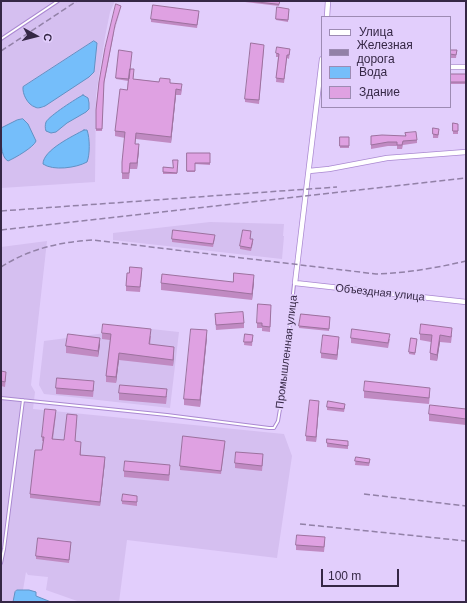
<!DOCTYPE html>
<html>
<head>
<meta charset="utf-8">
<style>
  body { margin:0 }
  #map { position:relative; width:467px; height:603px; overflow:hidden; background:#e2cefc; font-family:Helvetica,sans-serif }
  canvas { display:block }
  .frame { position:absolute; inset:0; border:2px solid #352745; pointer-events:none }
  .legend { position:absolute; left:321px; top:16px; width:130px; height:92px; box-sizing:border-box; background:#e2cefc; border:1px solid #9d8bb3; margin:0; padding:5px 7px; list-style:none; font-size:12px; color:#352745 }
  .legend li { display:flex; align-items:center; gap:8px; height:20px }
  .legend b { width:20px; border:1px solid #9d8bb3 }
  .north { position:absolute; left:16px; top:16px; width:40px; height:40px; -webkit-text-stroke:3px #e2cefc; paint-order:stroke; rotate:97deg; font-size:11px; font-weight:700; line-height:16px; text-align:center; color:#352745 }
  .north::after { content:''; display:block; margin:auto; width:14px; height:18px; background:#352745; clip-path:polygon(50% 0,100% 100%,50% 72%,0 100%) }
  .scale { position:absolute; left:321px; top:569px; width:78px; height:18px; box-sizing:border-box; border:2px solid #352745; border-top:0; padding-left:5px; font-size:12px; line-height:14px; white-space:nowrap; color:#352745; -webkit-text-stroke:3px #e2cefc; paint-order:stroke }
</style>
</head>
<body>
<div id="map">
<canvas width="467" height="603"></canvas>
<div class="frame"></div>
<ul class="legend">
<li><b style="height:5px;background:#fff"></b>Улица</li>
<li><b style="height:5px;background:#9281a7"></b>Железная дорога</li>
<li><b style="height:11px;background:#75befa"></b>Вода</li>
<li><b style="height:11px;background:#dfa1e2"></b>Здание</li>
</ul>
<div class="north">С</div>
<div class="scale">100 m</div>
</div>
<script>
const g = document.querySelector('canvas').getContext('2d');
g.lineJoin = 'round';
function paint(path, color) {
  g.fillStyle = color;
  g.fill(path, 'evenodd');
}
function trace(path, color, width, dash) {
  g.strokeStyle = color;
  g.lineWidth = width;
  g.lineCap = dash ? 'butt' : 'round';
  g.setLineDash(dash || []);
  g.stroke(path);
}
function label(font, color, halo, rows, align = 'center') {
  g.font = font + ' Helvetica,sans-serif';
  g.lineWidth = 3.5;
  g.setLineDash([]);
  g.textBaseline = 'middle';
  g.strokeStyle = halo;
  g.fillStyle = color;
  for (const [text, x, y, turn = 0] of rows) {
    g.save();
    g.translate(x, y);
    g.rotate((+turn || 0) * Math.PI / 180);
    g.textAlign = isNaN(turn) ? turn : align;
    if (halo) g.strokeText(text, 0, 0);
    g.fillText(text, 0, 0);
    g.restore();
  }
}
const built = new Path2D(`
  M1,1h114l-5,11 -5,25 -9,58 -1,87 -94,6z
  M210,222l74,2 -1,12h1l-2,23 -169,-19v-7z
  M47,241l-16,144 4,7 -2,17 251,25 8,22 -15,102 -150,-18 -8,62h-39l-34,-12 2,-13 -20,-2 -2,-3 -5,30h-20v-355z
  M142,328l37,4 -9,76 -126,-14 -5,-9 5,-44 77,-10 19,2z`);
const water = new Path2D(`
  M94,41l3,2 -3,29 -5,5 -44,29c-3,1 -7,3 -10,1 -7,-2 -13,-13 -12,-20z
  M83,95l5,3 1,5v6l-3,3 -19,11 -11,9 -5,1 -5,-2c-1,-3 -1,-6 0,-9 3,-6 31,-24 37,-27z
  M23,119l5,5 8,17c-2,6 -21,17 -28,20 -8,-4 -7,-23 -7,-33l16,-8z
  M84,130h3c3,8 3,25 0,32 -11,6 -34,9 -44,2 0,-14 30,-28 41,-34z
  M17,590h12l7,2v4l15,6h-38l2,-10z`);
const lane = new Path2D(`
  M1,39l57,-38
  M1,398l166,17 102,13h5l4,-7 5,-30 11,-107
  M1,563l3,-14 19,-149`);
const street = new Path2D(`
  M327,17l1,-16
  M322,59l-27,224 171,19
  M450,67h16
  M309,171l20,-2 58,-11 79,-6`);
const rail = new Path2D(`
  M1,51l76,-50
  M1,211l336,-24
  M1,230l465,-52
  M1,267c28,-18 58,-25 92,-27l283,34c31,-1 60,-6 90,-13
  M364,494l102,12
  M300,524l166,17`);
const wall = new Path2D(`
  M245,1h35l-1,5 -34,-4z
  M277,7l12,4 -1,11 -12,-2z
  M121,8l-6,19 -11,57 -2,47h-6v-21l3,-28z
  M199,14l-2,14 -46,-6v-3z
  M264,48l-5,56 -14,-2v-3z
  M119,50l15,25 -1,4 37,4 12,7 -1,5h-5l-5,48 -35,-4 -1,5 4,6 -2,19h-7l-1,10h-7v-17l3,-24 -10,-2v-5l12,-41 1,-9 -12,-2z
  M450,50h7l-1,8h-6z
  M290,52l-1,7 -2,-1 -3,25 -8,-1 2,-25h-2v-4z
  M450,74h16v10h-16z
  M453,123l5,1v10h-5z
  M439,132l-1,6h-5v-4z
  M405,133l12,7v3l-14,2 -1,4h-5v-3h-9l-17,3v-13h34z
  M340,137h9v11h-9z
  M187,153h23v12l-15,-1v8h-8z
  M178,160l-1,14h-14v-7l10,1z
  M251,234l-1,5 3,4 -2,8 -11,-2v-3z
  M215,238l-2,9 -41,-5v-3z
  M129,273h13l-2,19 -14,-1v-5z
  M254,282l-2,18 -91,-10v-7z
  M271,310l-1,22 -8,-1v-3h-5v-5z
  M215,314l29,9v5l-28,2z
  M301,314l29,3 -1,14 -30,-3z
  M102,333l49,3 -1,9 24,9 -1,12 -54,-6 -3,23 -10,-1v-6l4,-36 -8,-1z
  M245,334l8,1 -1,11 -8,-1z
  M420,334l32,1 -1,8 -11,-1 -3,19 -7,-1v-7l1,-11 -11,-2z
  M207,337l-7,70 -16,-2v-6z
  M351,338l39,1 -2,9 -37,-5z
  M411,338l6,1 -2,16 -6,-1z
  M339,341l-2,19 -16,-2v-5z
  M100,345l-2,12 -32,-4v-7z
  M1,371l5,6 -1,10 -4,-1z
  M94,387l-1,10 -37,-3v-6z
  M364,391l66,3 -1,10 -65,-6z
  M119,393l48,3 -1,8 -47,-4z
  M319,406l-3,36 -10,-1v-5z
  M327,407h18l-1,5 -17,-2z
  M466,409v16l-37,-4v-7z
  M56,414l-3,25 11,1 13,-21 -2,22 6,5v9l24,6 -5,45 -70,-8v-4l12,-44 1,-9h-1v-4z
  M327,443l21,1v5l-21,-2z
  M225,444l-4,30 -41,-4v-4z
  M356,457l14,5 -1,4 -14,-1z
  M263,459l-1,12 -27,-3v-5z
  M124,471l46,1 -1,9 -45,-4z
  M137,499v7l-15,-2v-3z
  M325,542l-1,10 -28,-2v-5z
  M71,545l-2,18 -33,-4v-3z`);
const shadedWall = new Path2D(`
  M176,89v6l-5,48v-6z
  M139,144v6l-2,19v-6z
  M254,275v7l-2,18v-6z
  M207,330v7l-7,70v-7z
  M440,335v7l-3,19v-6z
  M339,337v4l-2,19v-5z
  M100,338v7l-2,12v-6z
  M174,347v7l-1,12v-6z
  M119,353v7l-3,23v-6z
  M319,401v5l-3,36v-5z
  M105,457v4l-5,45v-4z`);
const building = new Path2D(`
  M249,1h31l-1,3z
  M116,4l5,2 -6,19 -11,57 -2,47h-6v-19l3,-28 6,-34z
  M153,5l46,6 -2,14 -46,-6z
  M277,7l12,2 -1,11 -12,-1z
  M251,43l13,2 -5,55 -14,-1z
  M277,47l13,2 -1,6h-2l-3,24 -8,-1 3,-24 -3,-1z
  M119,50l13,2 -3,27 -13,-1z
  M450,50h7l-1,5 -6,-1z
  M130,69h4l-1,10 26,3 1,-4 10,1v4l12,1 -1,6 -5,-1 -5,48 -35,-4 -1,11h4l-2,19h-7l-1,10h-7v-11l3,-30 -10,-1 5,-42 7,1z
  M450,74h16v8h-16z
  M453,123l5,1v7h-5z
  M433,128l6,1 -1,6 -5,-1z
  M416,132l1,8 -14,1 -1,4h-5v-3h-9l-17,3v-9l11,-1 24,1 -1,-3z
  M340,137h9v9h-9z
  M187,153h23v10h-15v8h-8z
  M173,160h5l-1,13 -14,-1v-5l10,1z
  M173,230l42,5 -2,9 -41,-5z
  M243,230l8,1 -1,8h3l-2,9 -11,-2z
  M130,267l12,1 -2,19 -14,-1 1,-13h2z
  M234,273l20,2 -2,19 -91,-11 1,-9 71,8z
  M258,304l13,1 -1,22 -8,-1v-3h-5z
  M243,312l1,11 -28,2 -1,-11z
  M301,314l29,3 -1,12 -30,-3z
  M103,324l48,5 -2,15 25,3 -1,13 -54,-7 -3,24 -10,-1 5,-42 -9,-1z
  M421,324l31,4 -1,9 -11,-2 -3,20 -7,-2 2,-18 -12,-1z
  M191,329l16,1 -7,70 -16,-1z
  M352,329l38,5 -2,9 -37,-5z
  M68,334l32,4 -2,13 -32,-5z
  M245,334l8,1 -1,7h-8z
  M323,335l16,2 -2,18 -16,-2z
  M411,338l6,1 -2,14 -6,-1z
  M1,371l5,1 -1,10 -4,-1z
  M57,378l37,3 -1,10 -37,-3z
  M365,381l65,7 -1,10 -65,-7z
  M120,385l47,4 -1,8 -47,-4z
  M310,400l9,1 -3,36 -10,-1z
  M328,401l17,3 -1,5 -17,-2z
  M430,405l36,4v10l-37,-5z
  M45,409l11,1 -4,29 12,1 3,-26 10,1 -2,26 6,1 -1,13 25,2 -5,45 -70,-8 5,-44h7l2,-13h-2z
  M183,436l42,5 -4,30 -41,-5z
  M327,439l21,2v5l-21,-3z
  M236,452l27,2 -1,12 -27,-3z
  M356,457l14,2 -1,4 -14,-2z
  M125,461l45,4 -1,10 -45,-4z
  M123,494l14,2v6l-15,-1z
  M297,535l28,2 -1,10 -28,-2z
  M38,538l33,4 -2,18 -33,-4z`);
const streetNames = [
  ["Объездная улица",380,293,6],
  ["Промышленная улица",287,352,-83]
];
paint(built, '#d5bff0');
paint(water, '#75befa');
trace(water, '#6291c4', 1);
trace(lane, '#aa89d1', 4);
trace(street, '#aa89d1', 6);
trace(lane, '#fff', 2);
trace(street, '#fff', 4.5);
trace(rail, '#9281a7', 1.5, [6, 3]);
paint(wall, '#c08ac2');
paint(shadedWall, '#9c719e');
paint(building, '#dfa1e2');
trace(building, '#9c719e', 1);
label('11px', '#352745', '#e2cefc', streetNames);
</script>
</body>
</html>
